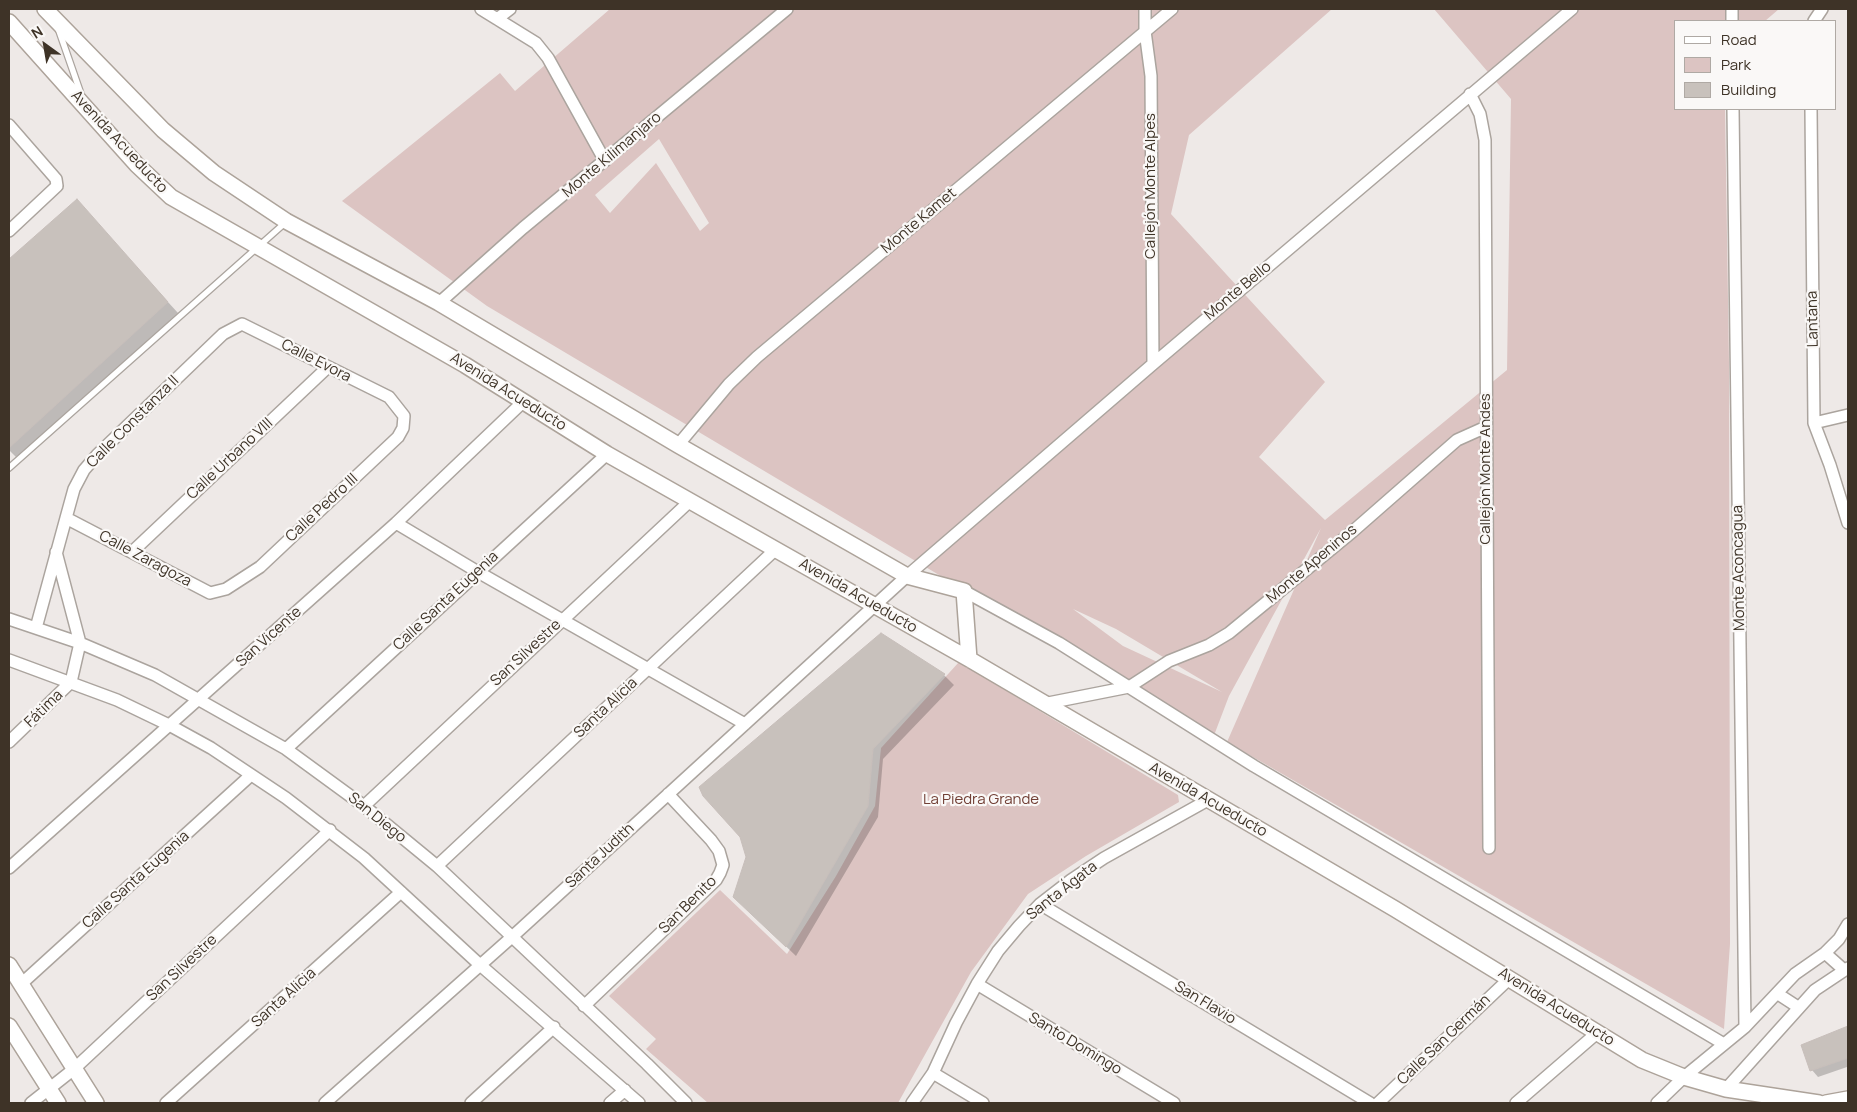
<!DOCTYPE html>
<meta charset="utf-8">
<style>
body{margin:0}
#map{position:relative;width:1857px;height:1112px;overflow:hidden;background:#eee9e7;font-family:Manrope,sans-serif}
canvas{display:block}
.frame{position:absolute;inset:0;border:10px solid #3e3327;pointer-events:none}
.legend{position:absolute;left:1674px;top:20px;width:162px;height:90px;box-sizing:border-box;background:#faf8f7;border:1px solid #afa9a4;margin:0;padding:6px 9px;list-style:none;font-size:15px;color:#3e3327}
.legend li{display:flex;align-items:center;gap:10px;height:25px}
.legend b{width:25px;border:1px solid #afa9a4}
.north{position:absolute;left:20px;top:20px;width:50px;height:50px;-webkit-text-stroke:4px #faf8f7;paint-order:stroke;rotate:328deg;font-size:14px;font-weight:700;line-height:20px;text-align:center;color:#3e3327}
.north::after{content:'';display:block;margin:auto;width:18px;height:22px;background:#3e3327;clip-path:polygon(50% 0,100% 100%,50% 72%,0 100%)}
</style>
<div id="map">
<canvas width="1857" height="1112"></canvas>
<div class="frame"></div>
<ul class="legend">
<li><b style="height:6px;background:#fff"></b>Road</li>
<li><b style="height:14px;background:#dcc4c2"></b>Park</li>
<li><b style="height:14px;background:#c8c1bc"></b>Building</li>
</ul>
<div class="north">N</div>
</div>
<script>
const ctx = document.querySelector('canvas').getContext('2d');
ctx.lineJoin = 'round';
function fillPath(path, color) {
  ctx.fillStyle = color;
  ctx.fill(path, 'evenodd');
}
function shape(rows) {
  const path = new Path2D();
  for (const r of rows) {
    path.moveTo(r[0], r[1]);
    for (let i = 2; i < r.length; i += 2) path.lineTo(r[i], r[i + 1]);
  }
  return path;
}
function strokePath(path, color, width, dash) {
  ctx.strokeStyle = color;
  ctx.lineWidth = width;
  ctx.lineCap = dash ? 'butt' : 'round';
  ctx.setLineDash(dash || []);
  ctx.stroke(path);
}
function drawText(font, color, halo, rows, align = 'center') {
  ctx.font = font + ' Manrope,sans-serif';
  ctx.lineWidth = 4.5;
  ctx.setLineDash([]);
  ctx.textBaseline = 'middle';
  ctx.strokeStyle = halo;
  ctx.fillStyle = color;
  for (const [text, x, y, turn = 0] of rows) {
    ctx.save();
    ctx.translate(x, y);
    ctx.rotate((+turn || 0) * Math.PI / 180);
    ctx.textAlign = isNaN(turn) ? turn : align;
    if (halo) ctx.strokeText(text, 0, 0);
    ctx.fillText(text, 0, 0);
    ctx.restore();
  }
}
const green = shape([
 [610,9,1332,9,1189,135,1171,214,1325,382,1259,457,1325,520,1507,370,1511,99,1434,9,1779,9,1765,21,1676,21,1676,109,1725,109,1729,363,1730,944,1724,1029,1227,742,1321,528,1229,696,1213,738,487,306,342,201,500,73,515,91],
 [659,139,709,223,700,231,656,163,610,213,595,195],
 [1073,609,1116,629,1222,692,1123,646],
 [959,662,1178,795,1179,802,1086,856,1028,894,971,972,898,1103,708,1103,646,1049,656,1039,609,996,720,890,787,954,836,876,875,806,881,748]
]);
const shadow = shape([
 [76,201,178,313,18,459,9,450,9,261],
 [944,675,954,685,883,759,878,817,796,956,745,907,748,857],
 [1848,1028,1848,1071,1847,1067,1818,1077,1812,1070,1803,1046]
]);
const building = shape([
 [77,199,168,302,9,448,9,259,77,199],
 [881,633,945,674,873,749,868,806,786,947,733,897,746,857,740,837,703,796,699,787,881,633],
 [1848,1026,1848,1058,1810,1071,1801,1045,1848,1026]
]);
const lane = shape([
 [58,28,82,97],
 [9,468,286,222]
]);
const street = shape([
 [481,9,536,43,548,58,605,161],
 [1145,9,1145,31,1151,76,1153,364],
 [1732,9,1732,21],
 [497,19,510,9],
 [1814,21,1822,9],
 [1470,94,1480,114,1485,140,1489,848],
 [1733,109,1745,1027],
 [1811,109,1814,423,1830,465,1848,523],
 [9,125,56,179,57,186,9,231],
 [439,303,523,228,787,9],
 [1814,423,1848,415],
 [678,445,729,384,757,357,1172,9],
 [396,523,478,572,745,724],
 [132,552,328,367],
 [964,591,1059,643,1254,766,1724,1044],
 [9,619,80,643,155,675,286,749,364,806,437,866,647,1064,686,1103],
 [36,628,66,518,74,489,84,470,97,455,223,334,242,324,389,397,404,416,403,428,398,437,260,567,226,589,210,593,66,518],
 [9,660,117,700,171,726,211,748,286,798,364,858,479,964,639,1103],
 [1043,704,1129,687,1169,661,1209,645,1229,633,1352,532,1457,440,1486,427],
 [9,742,71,682,80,643,56,552],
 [286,749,607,454],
 [364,806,690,501],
 [437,866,776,549],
 [9,868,396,523,524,401],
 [1040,904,1370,1103],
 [1825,953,1844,970],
 [977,984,1174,1103],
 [20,985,251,775],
 [1778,994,1798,1007],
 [584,1006,716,880,720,873,723,865,719,851,711,840,668,794],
 [933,1073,983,1103],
 [1726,1089,1815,990,1848,968],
 [31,1103,74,1069,330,830],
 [166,1103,401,892],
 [325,1103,513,936,907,576,1153,364,1572,9],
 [471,1103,554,1027],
 [610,1103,625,1090],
 [912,1103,933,1073,956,1023,977,984,998,951,1019,926,1040,904,1071,880,1104,858,1208,800],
 [1378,1103,1510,978],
 [1516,1103,1597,1033],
 [1657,1103,1684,1077,1745,1027,1795,974,1825,953,1839,939,1848,924]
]);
const secondary = shape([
 [45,9,163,130,214,173,286,221,439,303,678,445,907,576,964,591,969,659],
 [9,22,137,165,171,197,465,365,607,454,969,659,1395,909,1642,1060,1684,1077,1726,1089,1819,1103],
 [9,965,96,1103],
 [9,1026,58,1103],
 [1826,1103,1848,1099]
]);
const streetNames = [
 ["Avenida Acueducto",119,142,47],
 ["Monte Kilimanjaro",612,155,-40],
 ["Callejón Monte Alpes",1151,186,-90],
 ["Monte Kamet",919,221,-40],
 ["Monte Bello",1238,291,-40],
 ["Lantana",1813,319,-91],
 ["Calle Evora",316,361,27],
 ["Avenida Acueducto",508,392,32],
 ["Calle Constanza II",133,422,-45],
 ["Calle Urbano VIII",230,459,-43],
 ["Callejón Monte Andes",1486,469,-90],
 ["Calle Pedro III",322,508,-43],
 ["Calle Zaragoza",145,559,28],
 ["Monte Apeninos",1312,564,-40],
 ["Monte Aconcagua",1739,568,-91],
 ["Avenida Acueducto",858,596,30],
 ["Calle Santa Eugenia",446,601,-43],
 ["San Vicente",269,637,-42],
 ["San Silvestre",526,653,-43],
 ["Santa Alicia",606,708,-43],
 ["Fátima",44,709,-44],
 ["Avenida Acueducto",1208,800,30],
 ["San Diego",377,818,39],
 ["Santa Judith",600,856,-43],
 ["Calle Santa Eugenia",136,880,-42],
 ["Santa Ágata",1062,891,-38],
 ["San Benito",688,905,-45],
 ["San Silvestre",182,968,-43],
 ["Santa Alicia",284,998,-42],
 ["San Flavio",1205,1003,31],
 ["Avenida Acueducto",1556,1007,32],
 ["Calle San Germán",1444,1040,-44],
 ["Santo Domingo",1075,1044,31]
];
const parkNames = [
 ["La Piedra Grande",981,800]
];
fillPath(green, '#dcc4c2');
fillPath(shadow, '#0003');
fillPath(building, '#c8c1bc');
strokePath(building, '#c7beba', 1);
strokePath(lane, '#aba49e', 8);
strokePath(street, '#aba49e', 14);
strokePath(secondary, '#ada39a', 18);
strokePath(lane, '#fff', 5.5);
strokePath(street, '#fff', 11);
strokePath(secondary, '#fff', 15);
drawText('15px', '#3e3327', '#faf8f7', streetNames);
drawText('15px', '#713f35', '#faf8f7', parkNames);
</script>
